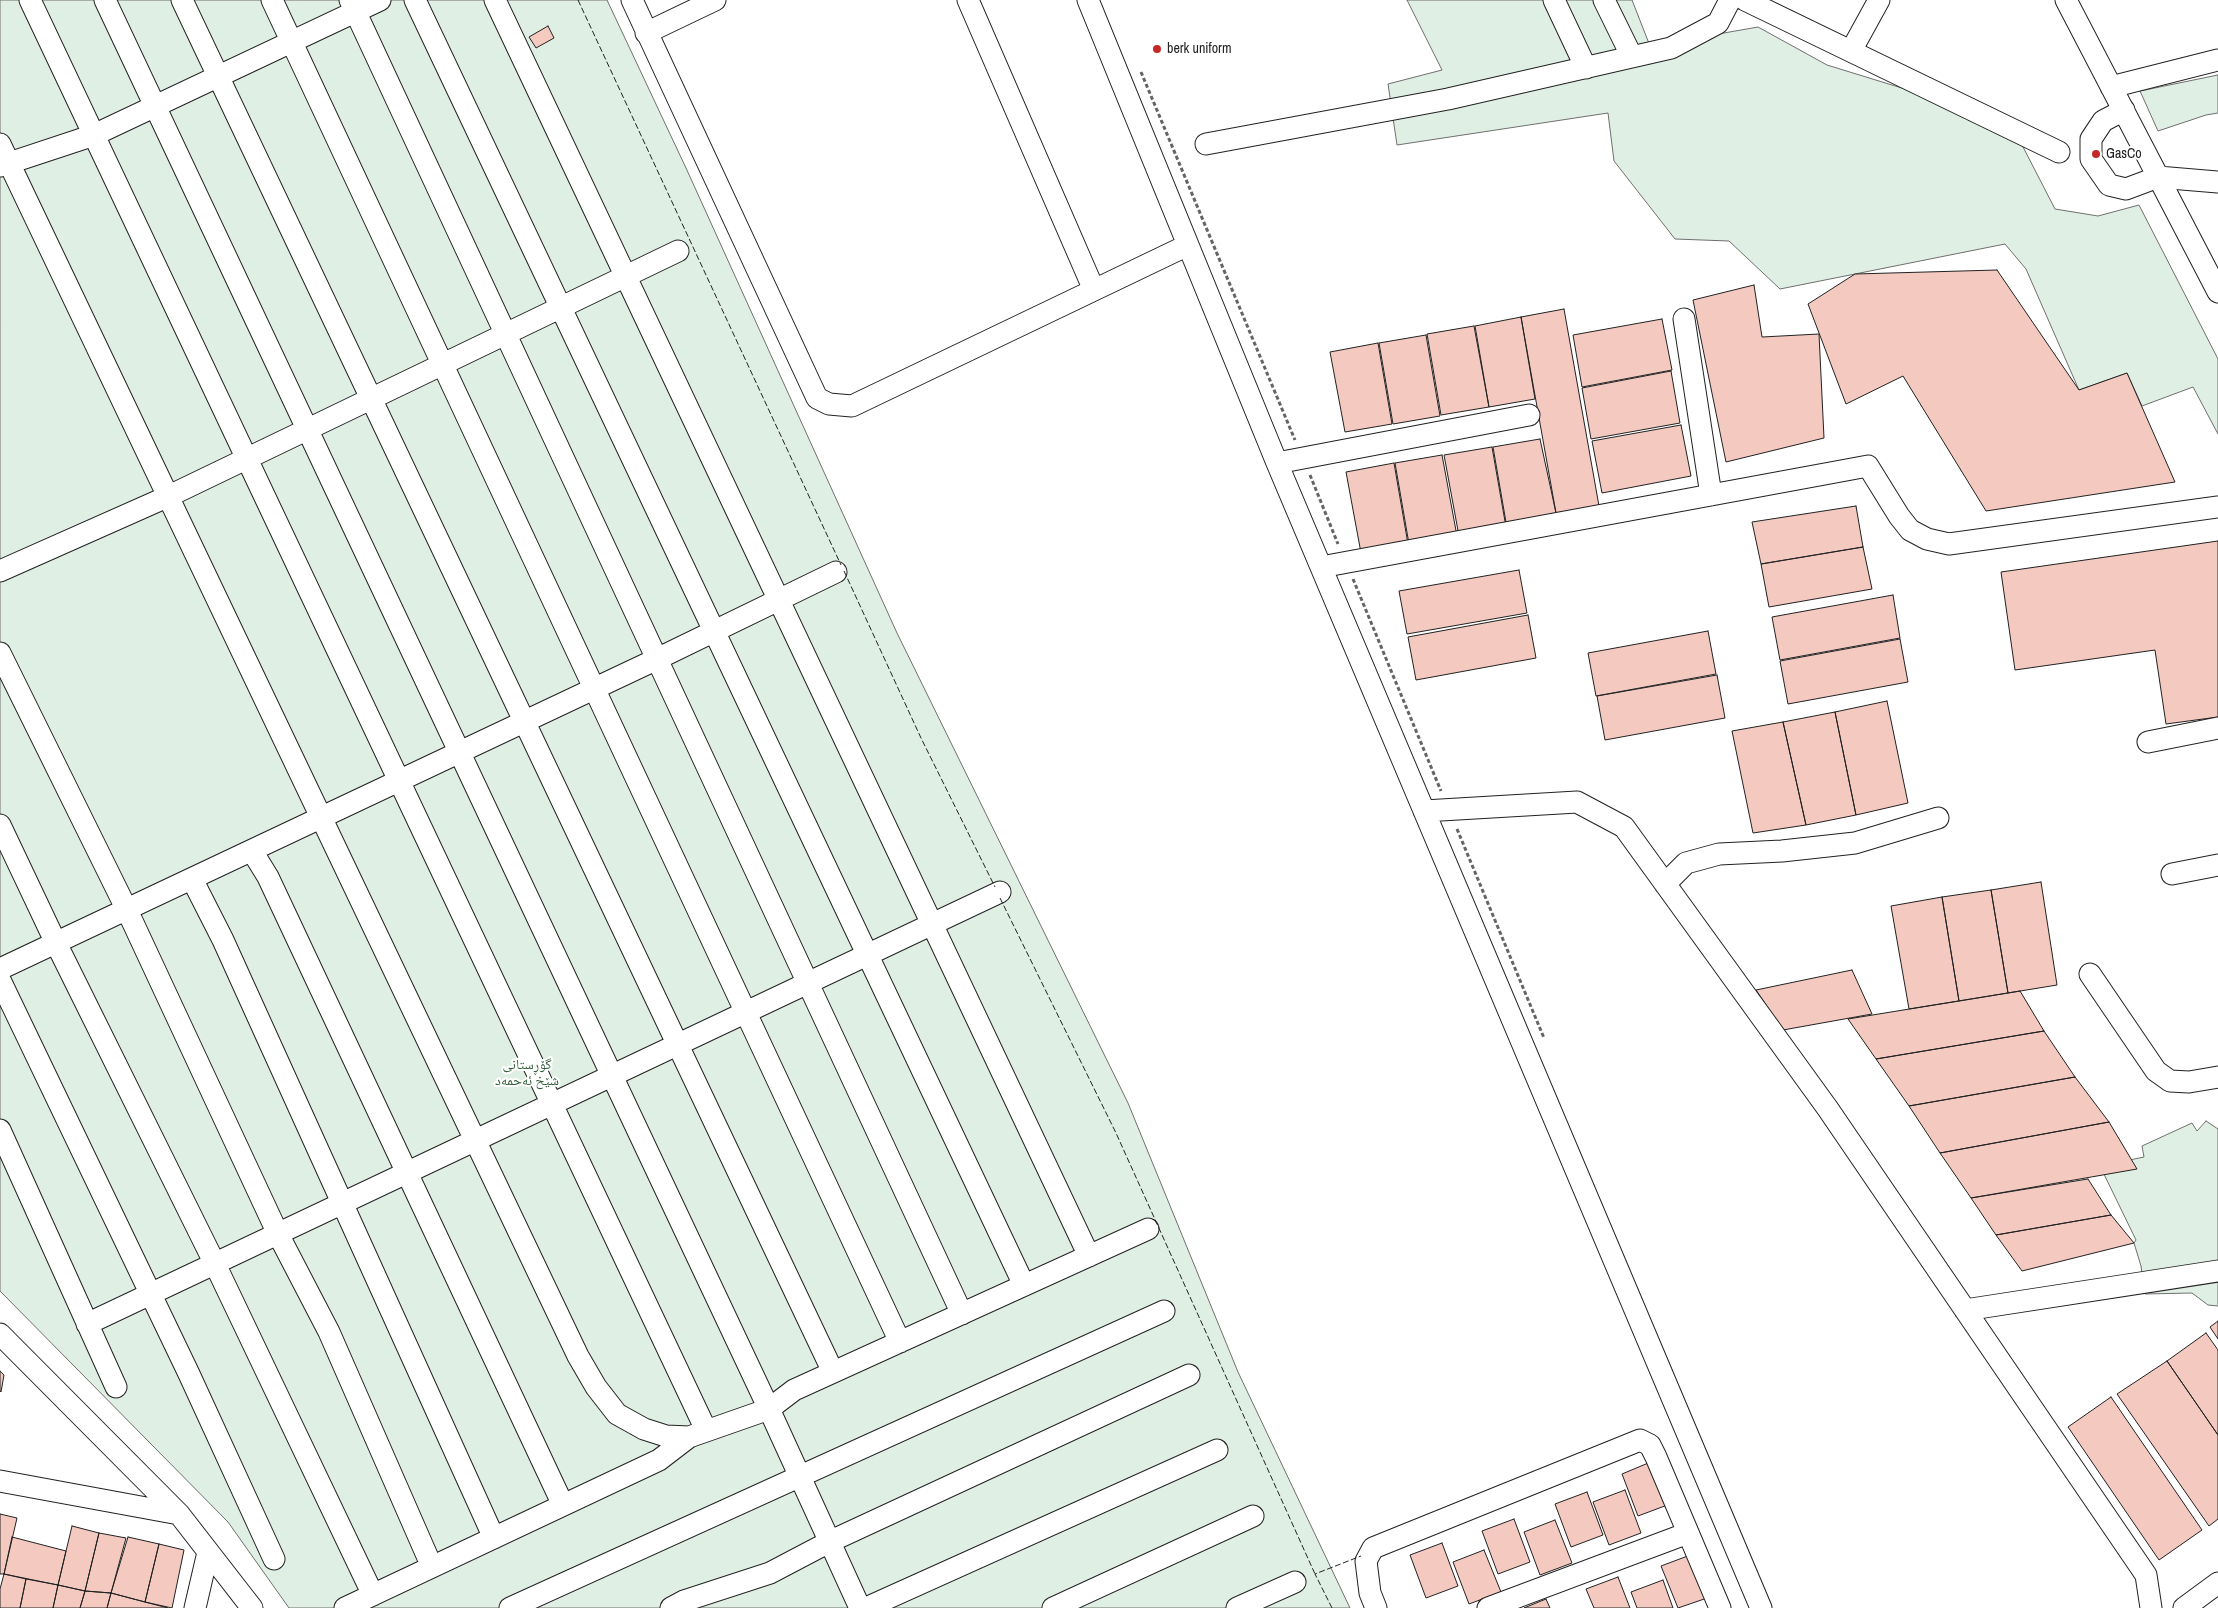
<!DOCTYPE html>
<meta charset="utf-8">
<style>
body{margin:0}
canvas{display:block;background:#fff}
</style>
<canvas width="2218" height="1608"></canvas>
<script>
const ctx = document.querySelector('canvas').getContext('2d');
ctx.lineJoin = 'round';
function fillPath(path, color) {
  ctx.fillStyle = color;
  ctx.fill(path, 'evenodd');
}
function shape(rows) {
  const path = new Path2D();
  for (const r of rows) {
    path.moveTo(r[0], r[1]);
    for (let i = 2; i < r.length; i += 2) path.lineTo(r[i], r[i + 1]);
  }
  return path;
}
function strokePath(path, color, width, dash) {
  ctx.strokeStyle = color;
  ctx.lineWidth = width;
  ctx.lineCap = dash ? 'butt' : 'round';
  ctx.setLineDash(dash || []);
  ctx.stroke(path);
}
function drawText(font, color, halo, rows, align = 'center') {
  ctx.font = font + ' "Archivo Narrow","Noto Naskh Arabic",sans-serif';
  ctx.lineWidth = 4;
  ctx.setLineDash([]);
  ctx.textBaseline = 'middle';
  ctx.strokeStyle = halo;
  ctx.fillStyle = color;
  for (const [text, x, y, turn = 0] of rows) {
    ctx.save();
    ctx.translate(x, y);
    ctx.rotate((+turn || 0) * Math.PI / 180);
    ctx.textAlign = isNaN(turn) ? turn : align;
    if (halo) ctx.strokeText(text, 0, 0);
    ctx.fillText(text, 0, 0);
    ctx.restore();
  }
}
const green = shape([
 [0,0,607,0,686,168,897,633,1128,1103,1238,1372,1350,1608,289,1608,228,1522,0,1291,0,0],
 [1407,0,1632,0,1650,46,1758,27,1827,65,1918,93,2021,143,2055,209,2098,216,2139,205,2218,359,2218,434,2193,387,2142,406,2127,373,2079,390,2026,269,2005,244,1780,289,1729,241,1675,239,1614,161,1608,113,1397,145,1388,84,1442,70,1407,0],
 [2218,75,2218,113,2206,115,2158,131,2140,91,2218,75],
 [2206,1121,2218,1129,2218,1306,2208,1305,2192,1293,2145,1294,2141,1266,2134,1243,2136,1240,2100,1166,2144,1157,2142,1146,2192,1123,2197,1131,2206,1121]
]);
const building = shape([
 [548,26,554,38,536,48,529,37,548,26],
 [1997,270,2079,390,2127,373,2175,482,1986,511,1903,376,1846,404,1808,304,1855,274,1997,270],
 [1754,285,1762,337,1819,334,1824,438,1726,462,1693,300,1754,285],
 [1564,309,1599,506,1556,513,1521,317,1564,309],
 [1521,317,1535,399,1489,407,1475,326,1521,317],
 [1662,319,1672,370,1582,387,1573,335,1662,319],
 [1474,326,1489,407,1441,415,1427,334,1474,326],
 [1426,335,1440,416,1393,424,1379,343,1426,335],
 [1378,343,1392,424,1345,432,1330,352,1378,343],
 [1671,371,1680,423,1591,439,1582,388,1671,371],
 [1681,425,1691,476,1602,493,1592,441,1681,425],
 [1540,439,1556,513,1507,528,1493,447,1540,439],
 [1492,447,1506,527,1459,536,1444,455,1492,447],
 [1442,455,1457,536,1409,544,1395,463,1442,455],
 [1394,463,1408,544,1361,553,1346,472,1394,463],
 [1856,506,1863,547,1761,564,1752,522,1856,506],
 [2218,541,2218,717,2166,724,2155,650,2015,670,2001,572,2218,541],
 [1863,547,1872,589,1769,607,1761,564,1863,547],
 [1519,570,1527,613,1407,634,1399,591,1519,570],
 [1893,595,1900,638,1780,660,1772,617,1893,595],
 [1528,615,1536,658,1416,680,1408,637,1528,615],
 [1708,631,1716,674,1596,696,1588,653,1708,631],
 [1900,639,1908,682,1788,704,1780,661,1900,639],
 [1717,675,1725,718,1605,740,1597,696,1717,675],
 [1887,701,1908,803,1856,815,1835,712,1887,701],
 [1835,712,1856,815,1806,825,1783,722,1835,712],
 [1783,722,1806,825,1753,833,1732,731,1783,722],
 [2041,882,2057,985,2008,993,1991,890,2041,882],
 [1991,890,2008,993,1959,1001,1942,897,1991,890],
 [1942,897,1959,1001,1909,1009,1891,906,1942,897],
 [1852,970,1872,1014,1783,1030,1756,990,1852,970],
 [2020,991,2044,1031,1876,1059,1848,1019,2020,991],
 [2044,1031,2075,1077,1909,1106,1876,1059,2044,1031],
 [2075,1077,2109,1122,1940,1153,1909,1106,2075,1077],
 [2109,1122,2137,1169,1971,1198,1940,1153,2109,1122],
 [2088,1179,2111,1215,1996,1235,1971,1198,2088,1179],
 [2111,1215,2134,1243,2022,1271,1996,1235,2111,1215],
 [2218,1321,2218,1339,2210,1327,2218,1321],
 [2206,1333,2218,1350,2218,1435,2167,1361,2206,1333],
 [2167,1361,2218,1435,2218,1519,2209,1526,2117,1394,2167,1361],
 [0,1371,4,1375,1,1392,0,1391,0,1371],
 [2111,1397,2202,1530,2159,1560,2068,1427,2111,1397],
 [1653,1461,1670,1504,1638,1516,1622,1474,1653,1461],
 [1625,1490,1641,1533,1609,1545,1593,1502,1625,1490],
 [1587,1492,1603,1535,1571,1547,1555,1504,1587,1492],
 [0,1514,17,1518,4,1574,0,1574,0,1514],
 [1514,1519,1530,1562,1498,1574,1482,1531,1514,1519],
 [1555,1520,1572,1563,1540,1575,1524,1532,1555,1520],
 [72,1526,99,1533,85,1591,58,1585,72,1526],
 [99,1533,126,1538,111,1593,85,1591,99,1533],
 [12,1537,66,1551,58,1585,4,1574,12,1537],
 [128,1537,159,1544,145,1602,111,1593,128,1537],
 [1442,1543,1458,1586,1426,1598,1410,1555,1442,1543],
 [159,1544,184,1550,172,1608,145,1602,159,1544],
 [1484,1550,1501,1592,1469,1604,1453,1562,1484,1550],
 [1693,1554,1710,1597,1678,1608,1661,1566,1693,1554],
 [4,1574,26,1579,20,1608,0,1608,0,1589,4,1574],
 [1618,1577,1630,1608,1594,1608,1586,1589,1618,1577],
 [26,1579,58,1585,53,1608,20,1608,26,1579],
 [1663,1580,1673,1608,1637,1608,1631,1592,1663,1580],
 [58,1585,85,1591,80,1608,53,1608,58,1585],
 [85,1591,111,1593,107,1608,80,1608,85,1591],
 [111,1593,145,1602,168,1608,107,1608,111,1593],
 [1546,1599,1550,1608,1524,1608,1546,1599]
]);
const path = shape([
 [1141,72,1295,440],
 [1310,475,1338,544],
 [1353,579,1441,791],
 [1457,829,1544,1038]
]);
const minor = shape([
 [30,0,706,1430],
 [105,0,769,1409,860,1608],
 [182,0,833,1372],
 [272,0,900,1342],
 [350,0,962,1314],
 [415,0,1024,1285],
 [495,0,1089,1256],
 [632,0,817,398,829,404,852,406,1188,245],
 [968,0,1094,290],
 [1088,0,1277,463,1761,1608],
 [1554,0,1586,68],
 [1604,0,1632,57],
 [1745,0,2059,152],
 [2066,0,2218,292],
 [646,33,715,0],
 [1851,51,1879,0],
 [2111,87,2218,60],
 [2124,110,2103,121,2091,139,2091,159,2109,185,2126,189,2158,177,2218,182],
 [0,144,578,1356,596,1387,617,1414,644,1429,666,1436,689,1437,769,1409,794,1390,1148,1229],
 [1206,144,1448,99,1671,48,1718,23,1730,0],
 [0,166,94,135,380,0],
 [1684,319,1711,495],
 [1277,463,1529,415],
 [1321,567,1868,466,1899,516,1910,530,1927,539,1949,544,2218,507],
 [0,571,169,496,678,251],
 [0,653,127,910,278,1234,329,1332,432,1567],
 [2148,742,2218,728],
 [1424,811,1577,802,1624,827,1828,1109,2146,1575,2151,1608],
 [0,825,55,941,215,1264,373,1595],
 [252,851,268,877,563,1505],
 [2172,874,2218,865],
 [192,879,223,940,494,1538],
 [1665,884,1686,863,1719,854,1782,851,1855,843,1938,818],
 [0,969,657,659,836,572],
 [2090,974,2156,1071,2170,1081,2189,1082,2218,1077],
 [0,980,189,1374,274,1559],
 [0,1130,116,1387],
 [1965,1310,2218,1271],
 [87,1324,1000,892],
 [0,1334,179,1514,252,1608],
 [0,1481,179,1514],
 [195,1608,208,1552],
 [345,1608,659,1460,689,1437],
 [510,1608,1164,1311],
 [671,1608,684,1601,770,1573,829,1542,1189,1375],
 [866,1608,1217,1450],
 [1053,1608,1253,1516],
 [1237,1608,1295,1582],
 [1376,1608,1370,1593,1366,1561,1373,1548,1640,1440,1650,1445,1656,1457,1720,1608],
 [1488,1608,1688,1533],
 [2184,1608,2218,1583]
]);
const fence = shape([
 [578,0,841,565],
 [844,571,921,738,995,887],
 [1000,898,1116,1133,1315,1574],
 [1332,1608,1315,1574,1361,1556]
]);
const markers = [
 [1157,49,5,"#c62828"],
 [2096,154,5,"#c62828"]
];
const poiNames = [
 ["berk uniform",1167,49],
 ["GasCo",2106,154]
];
const parkNames = [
 ["گۆڕستانی",527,1065],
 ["شێخ ئەحمەد",527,1081]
];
fillPath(green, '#e0efe3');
strokePath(green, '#6f6f6f', 1);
fillPath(building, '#f3c9c0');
strokePath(building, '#222', 1);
strokePath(minor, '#222', 23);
strokePath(path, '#646464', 3, [4, 2.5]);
strokePath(minor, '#fff', 21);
strokePath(fence, '#222', 1, [6, 2.5]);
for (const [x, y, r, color] of markers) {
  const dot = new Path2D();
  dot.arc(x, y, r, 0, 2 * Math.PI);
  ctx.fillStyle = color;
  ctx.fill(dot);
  strokePath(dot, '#fff', 2);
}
drawText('14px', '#222', '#fff', poiNames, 'left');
drawText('14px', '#2f5e38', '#fff', parkNames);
</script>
